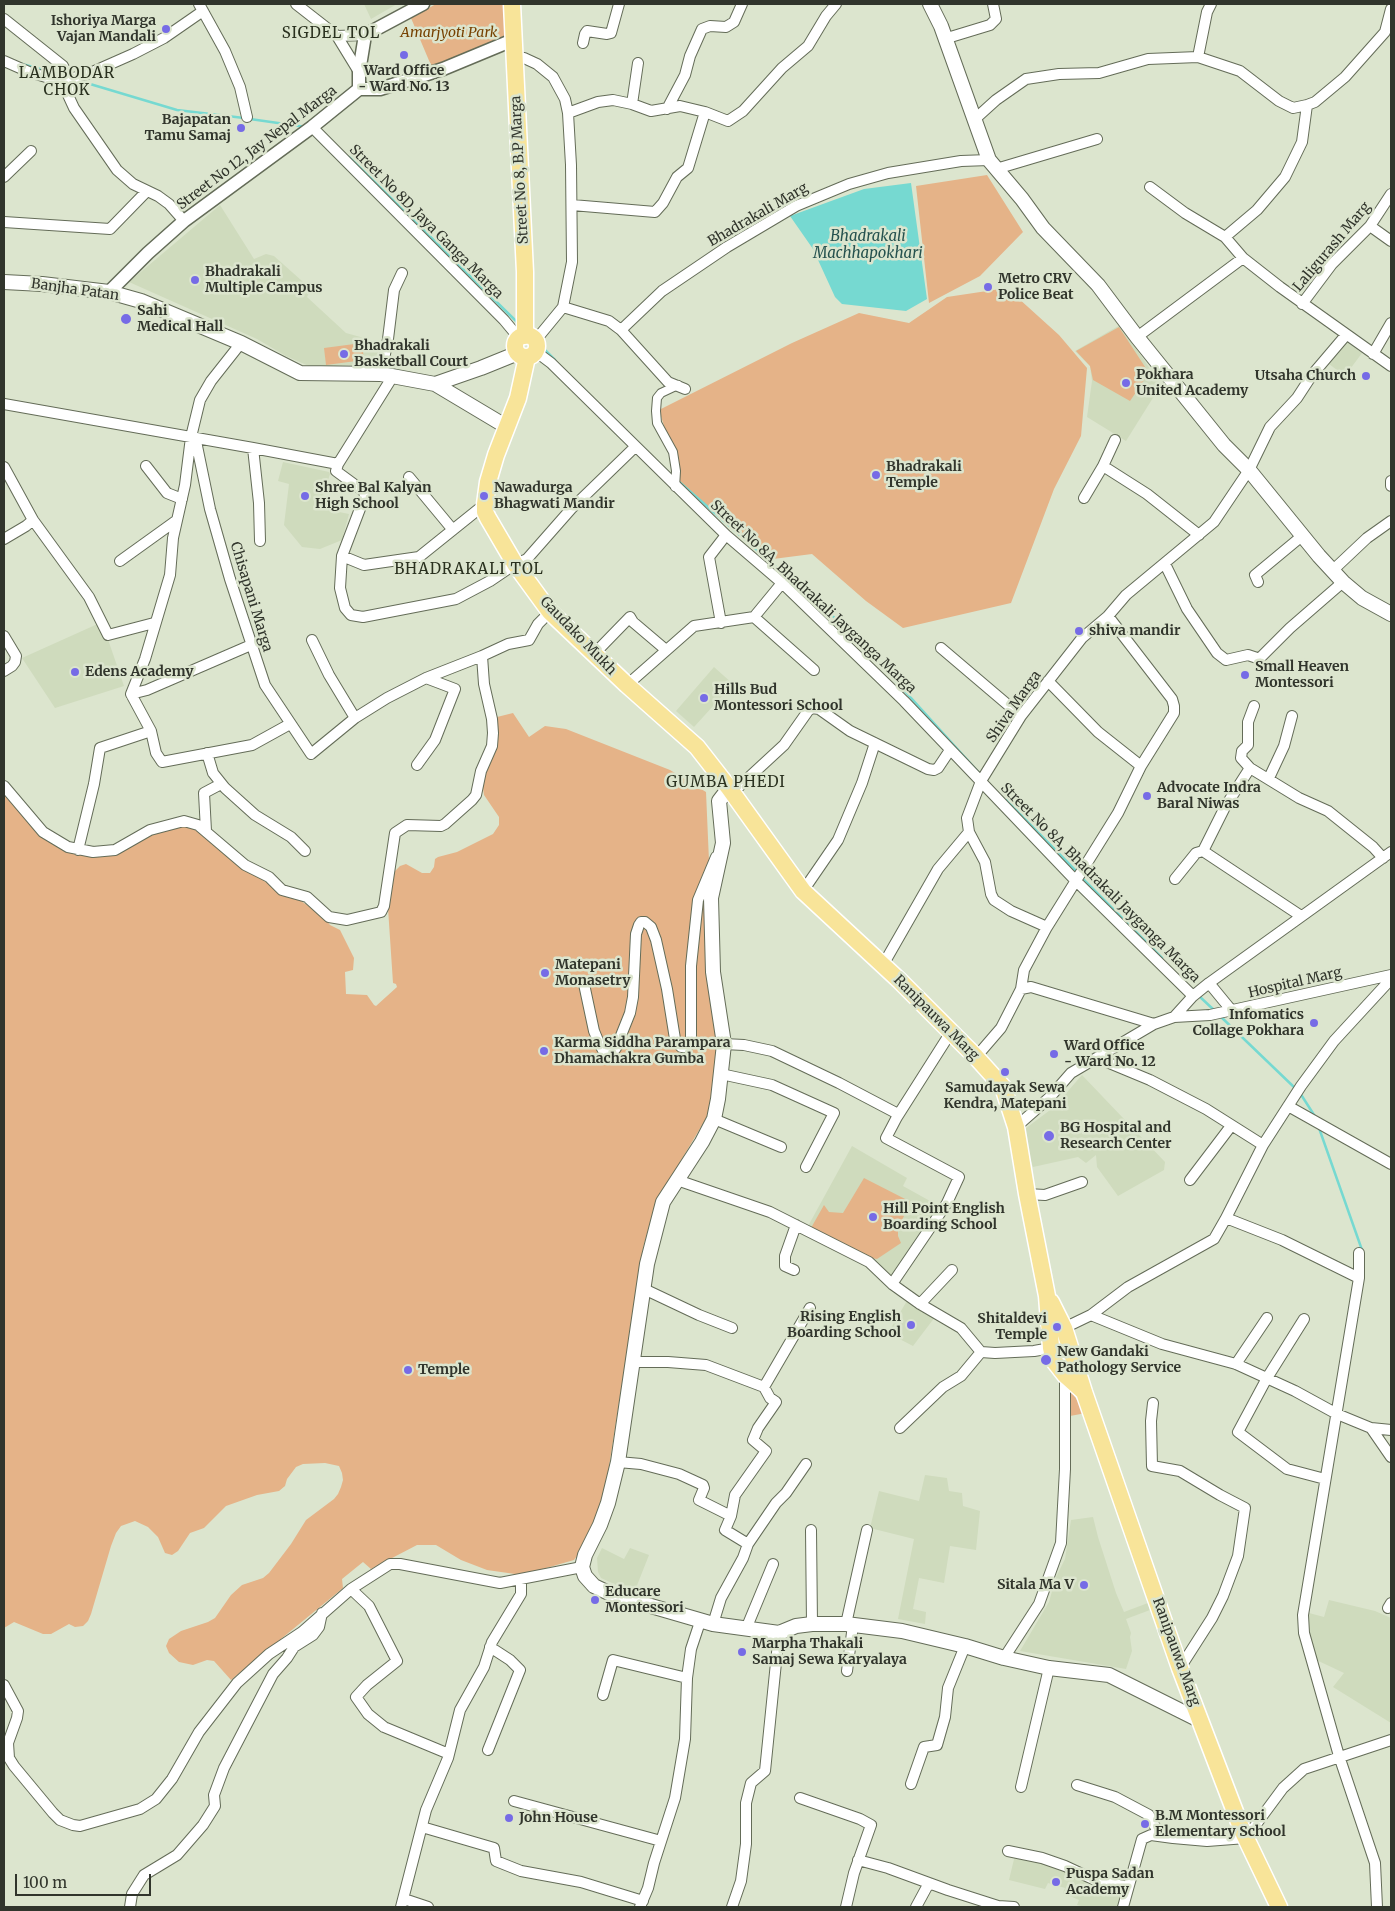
<!DOCTYPE html>
<style>
body{margin:0}
#map{position:relative;width:1395px;height:1911px;overflow:hidden;background:#dce5ce;font-family:Merriweather,serif}
canvas{display:block}
.frame{position:absolute;inset:0;border:5px solid #31352c;pointer-events:none}
.scale{position:absolute;left:15px;top:1874px;width:136px;height:22px;box-sizing:border-box;border:2px solid #31352c;border-top:0;padding-left:6px;font-size:15px;line-height:18px;white-space:nowrap;color:#31352c;-webkit-text-stroke:4px #dce5ce;paint-order:stroke}
</style>
<div id="map">
<canvas width="1395" height="1911"></canvas>
<div class="frame"></div>
<div class="scale">100 m</div>
</div>
<script>
const ctx = document.querySelector('canvas').getContext('2d');
ctx.lineJoin = 'round';
function fillPath(path, color) {
  ctx.fillStyle = color;
  ctx.fill(path, 'evenodd');
}
function shape(rows) {
  const path = new Path2D();
  for (const r of rows) {
    if (r.length === 3) {
      path.moveTo(r[0] + r[2], r[1]);
      path.arc(r[0], r[1], r[2], 0, 2 * Math.PI);
      continue;
    }
    path.moveTo(r[0], r[1]);
    for (let i = 2; i < r.length; i += 2) path.lineTo(r[i], r[i + 1]);
  }
  return path;
}
function strokePath(path, color, width, dash) {
  ctx.strokeStyle = color;
  ctx.lineWidth = width;
  ctx.lineCap = dash ? 'butt' : 'round';
  ctx.setLineDash(dash || []);
  ctx.stroke(path);
}
function drawText(font, color, halo, rows, align = 'center') {
  ctx.font = font + ' Merriweather,serif';
  ctx.lineWidth = 5;
  ctx.setLineDash([]);
  ctx.textBaseline = 'middle';
  ctx.strokeStyle = halo;
  ctx.fillStyle = color;
  for (const [text, x, y, turn = 0] of rows) {
    ctx.save();
    ctx.translate(x, y);
    ctx.rotate((+turn || 0) * Math.PI / 180);
    ctx.textAlign = isNaN(turn) ? turn : align;
    if (halo) ctx.strokeText(text, 0, 0);
    ctx.fillText(text, 0, 0);
    ctx.restore();
  }
}
const built = shape([
 [364,4,397,4,371,19],
 [220,205,254,259,266,254,274,256,311,289,307,297,346,333,364,338,378,351,378,364,311,367,286,356,257,339,129,282],
 [1120,325,1161,385,1126,441,1087,417,1092,381,1090,366,1075,351],
 [1347,342,1362,353,1345,376,1329,364],
 [283,462,329,472,330,474,319,508,349,514,342,540,320,549,302,547,284,525,289,484,278,481],
 [102,622,124,686,55,708,22,658],
 [714,667,733,684,694,727,676,711],
 [1082,1075,1165,1162,1164,1170,1118,1196,1097,1167,1096,1155,1086,1163,1078,1157,1033,1167,1021,1132,1054,1107],
 [852,1146,907,1178,903,1186,939,1206,893,1280,807,1228],
 [908,1299,935,1317,913,1346,888,1333],
 [925,1475,947,1478,949,1491,962,1493,963,1506,980,1511,976,1550,950,1546,944,1583,919,1578,913,1609,926,1612,925,1624,898,1619,914,1539,870,1528,879,1491,919,1501],
 [1093,1517,1098,1537,1116,1593,1124,1612,1148,1603,1150,1610,1126,1619,1131,1633,1130,1637,1132,1651,1126,1669,1020,1651,1049,1602,1056,1577,1065,1559,1071,1520],
 [602,1548,624,1559,630,1548,649,1555,634,1593,601,1578,598,1572,597,1558],
 [1329,1600,1375,1611,1391,1618,1391,1723,1333,1687,1344,1673,1310,1657,1304,1635,1309,1613,1324,1617],
 [1015,1855,1037,1859,1123,1889,1118,1907,1085,1907,1077,1905,1079,1900,1063,1893,1065,1888,1048,1883,1045,1889,1009,1880]
]);
const green = shape([
 [436,4,505,4,507,36,433,70,411,18],
 [987,175,1023,232,980,276,929,303,916,186],
 [1007,288,1059,335,1087,368,1081,436,1054,489,1011,603,903,628,866,601,812,554,773,559,675,481,673,454,659,410,792,343,859,313,909,323,947,297],
 [1119,327,1149,373,1130,401,1093,380,1090,366,1076,351],
 [362,343,364,360,326,365,324,348],
 [513,713,529,737,545,726,566,729,670,770,706,792,714,976,722,1042,714,1105,658,1199,651,1219,643,1248,604,1499,586,1544,574,1560,522,1575,487,1570,461,1560,436,1545,417,1545,371,1569,363,1562,342,1579,343,1588,231,1680,214,1661,207,1660,193,1665,179,1662,169,1653,166,1646,169,1639,181,1631,208,1622,215,1618,231,1595,242,1585,263,1578,269,1573,291,1544,306,1520,334,1499,338,1494,341,1487,343,1480,342,1473,339,1466,325,1463,303,1464,296,1467,287,1479,285,1486,279,1491,257,1495,226,1506,204,1528,190,1533,178,1551,172,1555,165,1553,158,1537,148,1527,135,1521,121,1526,116,1533,111,1546,91,1614,88,1621,83,1626,75,1627,69,1624,51,1634,43,1634,14,1622,4,1628,4,789,49,838,87,854,182,823,196,826,251,872,276,889,281,895,301,901,323,916,330,925,340,930,354,958,353,970,345,972,346,994,367,995,374,1005,376,1006,397,987,396,984,393,983,388,908,391,883,394,872,400,866,406,864,422,873,430,873,434,867,435,859,438,857,457,852,493,834,499,825,499,817,484,795,482,781,497,717],
 [864,1178,911,1202,898,1228,898,1236,901,1243,877,1259,865,1257,811,1228,824,1205,829,1212,843,1213],
 [1070,1390,1082,1407,1086,1413,1070,1416]
]);
const water = shape([
 [911,183,927,299,906,311,842,304,835,297,813,249,790,216,864,189]
]);
const stream = shape([
 [22,64,62,75],
 [80,81,177,110,244,118],
 [250,119,306,127],
 [349,157,518,323],
 [538,343,555,360],
 [677,480,853,634,981,775],
 [1006,800,1078,873],
 [1081,877,1162,958],
 [1199,996,1215,1011],
 [1219,1015,1296,1089],
 [1300,1093,1316,1118],
 [1319,1128,1362,1250]
]);
const pedestrian = shape([
 [675,487,676,471,673,452,657,423,656,411,657,398,661,393,678,385]
]);
const minor = shape([
 [199,4,225,51,240,87,247,117],
 [296,4,337,36,365,35],
 [4,19,63,66,70,79,68,95,74,108,117,170,133,184,158,196,169,204,184,221],
 [337,36,359,72],
 [944,39,990,25,996,19,993,4],
 [583,43,585,34,587,31,607,34,611,33,619,4],
 [514,57,524,58,537,64,553,77,565,99,568,113,571,165,572,262,563,307,535,341],
 [1198,57,1207,12,1211,4],
 [4,61,29,72,56,80,70,79,90,73,133,54,164,38,203,11],
 [632,104,638,63],
 [667,109,685,75,690,56,702,29,710,26,726,27,734,22,742,4],
 [568,113,598,102,613,100,632,104,651,111,680,106,705,112,728,121,743,111,782,68,808,46,826,16,836,4],
 [975,119,996,100,1026,79,1059,74,1099,73,1148,59,1198,57,1240,71,1279,101,1293,108,1307,105,1315,102,1345,77,1385,32,1391,9],
 [312,127,504,320,519,338],
 [996,169,1097,139],
 [4,177,31,151],
 [1150,187,1185,213,1225,237,1243,258,1280,287,1391,366],
 [572,205,655,212,663,203,677,177,688,168,705,112],
 [4,222,110,229,147,191],
 [1370,226,1391,241],
 [1225,237,1257,210,1285,177,1302,142,1307,105],
 [1302,304,1332,264,1370,226,1391,194],
 [563,307,609,321,621,330,668,382,685,389],
 [621,330,662,291,727,247,796,206,849,184,888,173,961,161,989,160],
 [1137,337,1243,258],
 [535,351,551,363,726,535,782,583,904,701,1075,880,1193,996],
 [1373,354,1391,323],
 [381,374,388,339,394,290,402,273],
 [393,376,338,464,336,471,366,493,342,556,340,588,345,608,351,615,363,617,456,599,490,581,515,564,527,559,571,509,635,447],
 [4,404,253,448,338,464],
 [191,437,197,446,210,509,230,579,265,685,311,754,355,718,387,698,426,678,482,656],
 [1115,440,1103,466,1147,494,1199,535],
 [253,448,259,503,260,541],
 [146,466,167,493,182,499],
 [4,467,33,520,89,597,108,635,154,623],
 [409,477,453,530],
 [1391,481,1391,486],
 [1084,498,1103,466],
 [4,539,26,526,33,520],
 [342,556,364,565,419,557,485,504],
 [120,561,177,520],
 [1165,564,1187,609,1217,653,1226,660,1248,655,1257,658,1261,657,1290,628,1343,582],
 [1332,571,1367,538,1391,521],
 [1258,582,1255,575,1302,536],
 [754,617,814,670],
 [721,623,709,557,726,535],
 [4,636,16,656,15,662,12,666,4,671],
 [312,640,329,675,355,718],
 [941,648,1021,716],
 [594,654,630,617,633,622,666,650],
 [1048,681,1098,732,1141,766],
 [627,685,694,626,754,617,782,583],
 [131,694,147,690,251,645],
 [1254,706,1248,722,1248,745,1242,751,1241,758,1250,768,1299,798,1328,811,1373,847,1383,858],
 [151,731,131,694,145,659,170,575,173,538,185,485,191,437,200,400,211,381,241,343],
 [207,753,213,773,225,788,255,815,291,837,305,851],
 [417,765,435,740,455,689,426,678],
 [1269,778,1284,746,1292,716],
 [4,786,43,832,68,847,93,852,115,850,150,830,184,821,198,825,245,865,269,877,282,890,307,897,329,917,347,920,381,912,384,906,395,833,407,825,441,826,445,824,472,800,476,795,481,771,492,746,493,733,492,719,484,684,482,656,508,644,529,640,538,624,550,612],
 [732,793,784,745,808,711,812,708,819,709,850,731,928,769,934,770,938,768,950,750],
 [206,831,204,793,221,784],
 [78,850,94,784,100,748,151,731,156,753,162,762,252,745,290,724],
 [1203,851,1225,807,1250,768],
 [1175,879,1196,853,1203,851,1301,916],
 [803,891,838,840,862,783,875,743],
 [1047,927,1011,911,994,900,991,894,985,862,969,832,967,818,981,781,1021,716,1082,638,1108,616,1126,595,1214,522,1249,470,1270,427,1297,398,1312,375,1346,335],
 [883,965,938,869,969,832],
 [1209,983,1232,1011],
 [584,984,594,1031,599,1043,604,1052,611,1054,616,1048,630,1013,633,997,636,934,639,925,641,922,645,922,651,927,656,940,667,989,675,1039,681,1047,687,1047,691,1041,691,966,698,900,716,857],
 [1021,989,1031,987,1154,1024],
 [1174,1017,1210,1015,1391,975],
 [724,1044,744,1045,772,1051,839,1083,898,1114],
 [976,1057,1001,1028,1021,989,1024,970,1047,927,1118,813,1141,766,1174,713,1174,706,1172,699,1108,616],
 [1097,1058,1150,1080,1206,1109,1263,1145],
 [721,1074,772,1085,834,1113,806,1167],
 [1288,1106,1391,1164],
 [714,1119,781,1147],
 [1016,1127,1050,1097,1071,1073,1154,1024,1174,1017,1193,996,1209,983,1391,852],
 [677,1180,770,1212,869,1262,892,1284,920,1304,961,1328,981,1352],
 [1190,1180,1231,1126],
 [1027,1194,1045,1195,1082,1182],
 [1359,1253,1359,1278,1303,1615,1304,1633,1339,1756,1375,1863,1377,1907],
 [794,1270,785,1266,785,1256,796,1225],
 [1359,1278,1282,1240,1226,1218,1263,1145,1301,1086,1334,1041,1391,979],
 [892,1284,947,1203,959,1177,886,1138,897,1117,951,1032],
 [644,1289,699,1315,732,1328],
 [920,1304,952,1270],
 [1091,1315,1162,1344,1236,1364,1295,1391,1337,1414,1371,1428,1391,1430],
 [1304,1319,1267,1378,1238,1432,1287,1469,1325,1479],
 [1064,1328,1091,1315,1128,1287,1214,1239,1226,1218],
 [632,1362,668,1362,706,1365,764,1387,810,1308],
 [1236,1364,1267,1318],
 [1153,1403,1151,1421,1152,1466,1180,1471,1220,1495,1245,1508,1238,1556,1223,1596,1212,1618,1180,1668],
 [900,1428,943,1387,961,1376,981,1352,995,1353,1034,1351,1051,1348],
 [1371,1428,1391,1457],
 [618,1462,641,1464,679,1474,703,1485,704,1488,699,1500,731,1516,725,1530,748,1544],
 [731,1516,735,1495,766,1451,753,1440,758,1428,776,1402,770,1398,764,1387],
 [811,1530,812,1624],
 [351,1589,369,1606,397,1661,367,1685,356,1697,368,1714,384,1727,449,1754],
 [1388,1608,1391,1603],
 [713,1624,721,1598,743,1558,748,1544,776,1503,786,1493,806,1464],
 [846,1624,867,1530],
 [746,1629,773,1564],
 [1004,1658,1039,1604,1061,1543,1065,1469,1065,1375],
 [847,1671,853,1625],
 [4,1685,18,1711,17,1718,8,1743,9,1758,14,1766,53,1813,60,1820,73,1825,80,1826,140,1809,156,1799,172,1779,199,1732,237,1683,269,1654,302,1632,351,1589,390,1564,400,1564,500,1583,582,1567],
 [603,1695,613,1660,687,1678],
 [488,1750,520,1670,510,1660,490,1647],
 [911,1784,924,1747,937,1745,945,1717,948,1688,965,1646],
 [1077,1785,1115,1797,1149,1815,1160,1836],
 [1021,1787,1049,1668],
 [800,1798,860,1819,871,1825,854,1873,846,1907],
 [514,1801,661,1841],
 [422,1827,494,1848,496,1861,521,1871,581,1882,643,1901],
 [1008,1851,1042,1858,1065,1866,1095,1880,1128,1887],
 [858,1860,888,1868,948,1890,998,1906,1014,1907],
 [404,1899,428,1907],
 [130,1907,132,1894,144,1875,177,1855,203,1825,215,1806,214,1795,224,1768,273,1674,287,1658,294,1647,313,1635,319,1627,322,1613],
 [401,1907,426,1810,448,1758,460,1710,484,1667,492,1642,521,1594,521,1580],
 [640,1907,648,1888,654,1863,675,1798,685,1739,687,1678,691,1649,700,1622],
 [732,1907,741,1881,746,1844,746,1803,751,1783,765,1771,779,1633],
 [916,1907,929,1883],
 [1123,1907,1142,1839,1151,1835,1173,1838,1207,1841,1246,1838,1283,1788,1304,1769,1391,1740]
]);
const tertiary = shape([
 [359,89,380,89,443,69,513,40],
 [109,292,148,253,184,221,312,127,359,89,359,72,365,35,423,4]
]);
const secondary = shape([
 [930,4,941,26,989,160,1022,199,1043,228,1098,285,1137,337,1224,445,1249,470,1319,556,1343,582,1362,598,1391,614],
 [4,282,42,284,109,292,141,301,241,343,300,373,381,374,435,384,507,427],
 [435,384,481,368,518,353],
 [729,788,719,801,723,843,711,898,713,972,724,1044,718,1099,714,1119,702,1142,663,1202,647,1264,618,1462,608,1503,600,1525,585,1555,582,1567,585,1576,594,1586,613,1595,713,1624,779,1633,796,1626,812,1624,846,1624,902,1631,965,1646,1004,1658,1049,1668,1109,1675,1201,1721]
]);
const primary = shape([
 [512,4,525,272,525,336],
 [526,346,11],
 [527,357,518,398,496,455,488,482,485,504,485,512,488,518,515,564,550,612,627,685,697,747,729,788,803,891,900,981,976,1057,1003,1087,1016,1127,1027,1194,1047,1296,1051,1348,1054,1361,1065,1375,1084,1392],
 [1051,1302,1064,1328,1084,1392,1180,1668,1242,1830,1279,1907]
]);
const markers = [
 [166,29,5,"#766be6"],
 [404,55,5,"#766be6"],
 [241,128,5,"#766be6"],
 [195,280,5,"#766be6"],
 [988,287,5,"#766be6"],
 [126,319,6,"#766be6"],
 [344,354,5,"#766be6"],
 [1366,376,5,"#766be6"],
 [1126,383,5,"#766be6"],
 [876,475,5,"#766be6"],
 [305,496,5,"#766be6"],
 [484,496,5,"#766be6"],
 [1079,631,5,"#766be6"],
 [75,672,5,"#766be6"],
 [1245,675,5,"#766be6"],
 [704,698,5,"#766be6"],
 [1147,796,5,"#766be6"],
 [545,973,5,"#766be6"],
 [1314,1023,5,"#766be6"],
 [544,1051,5,"#766be6"],
 [1054,1054,5,"#766be6"],
 [1005,1072,5,"#766be6"],
 [1049,1136,6,"#766be6"],
 [873,1217,5,"#766be6"],
 [911,1325,5,"#766be6"],
 [1057,1327,5,"#766be6"],
 [1046,1360,6,"#766be6"],
 [408,1370,5,"#766be6"],
 [1084,1585,5,"#766be6"],
 [595,1600,5,"#766be6"],
 [742,1652,5,"#766be6"],
 [509,1818,5,"#766be6"],
 [1145,1824,5,"#766be6"],
 [1056,1882,5,"#766be6"]
];
const poiNames = [
 ["Ishoriya Marga",156,21,"right"],
 ["Vajan Mandali",156,37,"right"],
 ["Ward Office",404,71,"center"],
 ["- Ward No. 13",404,87,"center"],
 ["Bajapatan",231,120,"right"],
 ["Tamu Samaj",231,136,"right"],
 ["Bhadrakali",205,272],
 ["Multiple Campus",205,288],
 ["Metro CRV",998,279],
 ["Police Beat",998,295],
 ["Sahi",137,311],
 ["Medical Hall",137,327],
 ["Bhadrakali",354,346],
 ["Basketball Court",354,362],
 ["Pokhara",1136,375],
 ["United Academy",1136,391],
 ["Utsaha Church",1356,376,"right"],
 ["Bhadrakali",886,467],
 ["Temple",886,483],
 ["Shree Bal Kalyan",315,488],
 ["High School",315,504],
 ["Nawadurga",494,488],
 ["Bhagwati Mandir",494,504],
 ["shiva mandir",1089,631],
 ["Small Heaven",1255,667],
 ["Montessori",1255,683],
 ["Edens Academy",85,672],
 ["Hills Bud",714,690],
 ["Montessori School",714,706],
 ["Advocate Indra",1157,788],
 ["Baral Niwas",1157,804],
 ["Matepani",555,965],
 ["Monasetry",555,981],
 ["Infomatics",1304,1015,"right"],
 ["Collage Pokhara",1304,1031,"right"],
 ["Karma Siddha Parampara",554,1043],
 ["Dhamachakra Gumba",554,1059],
 ["Ward Office",1064,1046],
 ["- Ward No. 12",1064,1062],
 ["Samudayak Sewa",1005,1088,"center"],
 ["Kendra, Matepani",1005,1104,"center"],
 ["BG Hospital and",1060,1128],
 ["Research Center",1060,1144],
 ["Hill Point English",883,1209],
 ["Boarding School",883,1225],
 ["Rising English",901,1317,"right"],
 ["Boarding School",901,1333,"right"],
 ["Shitaldevi",1047,1319,"right"],
 ["Temple",1047,1335,"right"],
 ["New Gandaki",1057,1352],
 ["Pathology Service",1057,1368],
 ["Temple",418,1370],
 ["Sitala Ma V",1074,1585,"right"],
 ["Educare",605,1592],
 ["Montessori",605,1608],
 ["Marpha Thakali",752,1644],
 ["Samaj Sewa Karyalaya",752,1660],
 ["B.M Montessori",1155,1816],
 ["Elementary School",1155,1832],
 ["John House",519,1818],
 ["Puspa Sadan",1066,1874],
 ["Academy",1066,1890]
];
const parkNames = [
 ["Amarjyoti Park",449,33]
];
const streetNames = [
 ["Street No 12, Jay Nepal Marga",257,148,-37],
 ["Street No 8, B.P Marga",520,170,-93],
 ["Bhadrakali Marg",758,215,-30],
 ["Street No 8D, Jaya Ganga Marga",426,222,45],
 ["Laligurash Marg",1332,247,-50],
 ["Banjha Patan",75,290,8],
 ["Chisapani Marga",251,597,73],
 ["Street No 8A, Bhadrakali Jayganga Marga",813,597,43],
 ["Gaudako Mukh",578,636,46],
 ["Shiva Marga",1014,707,-55],
 ["Street No 8A, Bhadrakali Jayganga Marga",1100,883,45],
 ["Hospital Marg",1295,983,-13],
 ["Ranipauwa Marg",936,1018,45],
 ["Ranipauwa Marg",1176,1652,70]
];
const neighbourhoodNames = [
 ["SIGDEL TOL",331,34],
 ["LAMBODAR",67,74],
 ["CHOK",67,91],
 ["BHADRAKALI TOL",469,570],
 ["GUMBA PHEDI",726,783]
];
const waterNames = [
 ["Bhadrakali",868,237],
 ["Machhapokhari",868,254]
];
fillPath(built, '#cfdbbd');
fillPath(green, '#e5b388');
fillPath(water, '#76d9d1');
strokePath(stream, '#76d9d1', 2.5);
strokePath(pedestrian, '#646c58', 10);
strokePath(minor, '#646c58', 12);
strokePath(tertiary, '#646c58', 15);
strokePath(secondary, '#646c58', 16);
strokePath(primary, '#fff', 19);
strokePath(pedestrian, '#fff', 8);
strokePath(minor, '#fff', 10);
strokePath(tertiary, '#fff', 12);
strokePath(secondary, '#fff', 14);
strokePath(primary, '#f8e499', 16);
for (const [x, y, r, color] of markers) {
  const dot = new Path2D();
  dot.arc(x, y, r, 0, 2 * Math.PI);
  ctx.fillStyle = color;
  ctx.fill(dot);
  strokePath(dot, '#dce5ce', 2);
}
drawText('bold 14px', '#31352c', '#dce5ce', poiNames, 'left');
drawText('italic 14px', '#774202', '#dce5ce', parkNames);
drawText('14px', '#31352c', '#dce5ce', streetNames);
ctx.letterSpacing = '1px';
drawText('15px', '#2a311f', '#dce5ce', neighbourhoodNames);
ctx.letterSpacing = '0px';
drawText('italic 15px', '#26524f', '#dce5ce', waterNames);
</script>
